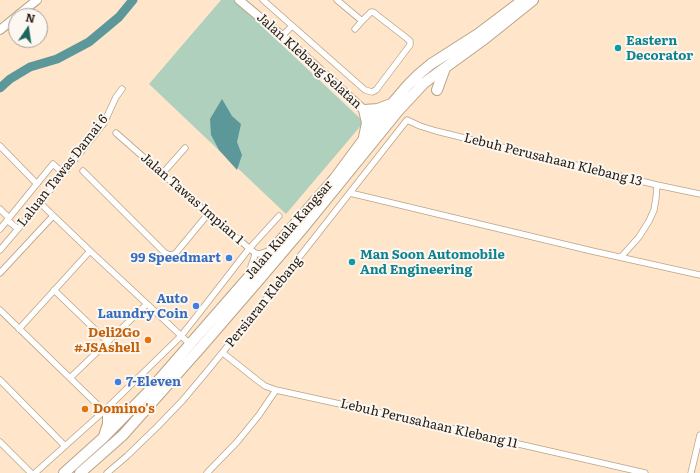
<!DOCTYPE html>
<style>
body{margin:0}
#map{position:relative;width:700px;height:473px;overflow:hidden;background:#ffe6ca;font-family:Literata,serif}
canvas{display:block}
.north{position:absolute;left:8px;top:8px;width:40px;height:40px;box-sizing:border-box;background:#fcf7f1;border:1px solid #a69f98;border-radius:50%;rotate:13deg;font-size:11px;font-weight:700;line-height:16px;text-align:center;color:#251c12}
.north::after{content:'';display:block;margin:auto;width:14px;height:18px;background:#1c665e;clip-path:polygon(50% 0,100% 100%,50% 72%,0 100%)}
</style>
<div id="map">
<canvas width="700" height="473"></canvas>
<div class="north">N</div>
</div>
<script>
const ctx = document.querySelector('canvas').getContext('2d');
ctx.lineJoin = 'round';
function fillPath(path, color) {
  ctx.fillStyle = color;
  ctx.fill(path, 'evenodd');
}
function shape(rows) {
  const path = new Path2D();
  for (const r of rows) {
    path.moveTo(r[0], r[1]);
    for (let i = 2; i < r.length; i += 2) path.lineTo(r[i], r[i + 1]);
  }
  return path;
}
function strokePath(path, color, width, dash) {
  ctx.strokeStyle = color;
  ctx.lineWidth = width;
  ctx.lineCap = dash ? 'butt' : 'round';
  ctx.setLineDash(dash || []);
  ctx.stroke(path);
}
function drawText(font, color, halo, rows, align = 'center') {
  ctx.font = font + ' Literata,serif';
  ctx.lineWidth = 4;
  ctx.setLineDash([]);
  ctx.textBaseline = 'middle';
  ctx.strokeStyle = halo;
  ctx.fillStyle = color;
  for (const [text, x, y, turn = 0] of rows) {
    ctx.save();
    ctx.translate(x, y);
    ctx.rotate((+turn || 0) * Math.PI / 180);
    ctx.textAlign = isNaN(turn) ? turn : align;
    if (halo) ctx.strokeText(text, 0, 0);
    ctx.fillText(text, 0, 0);
    ctx.restore();
  }
}
const green = shape([
 [221,0,234,0,364,122,286,214,149,84]
]);
const water = shape([
 [222,99,232,116,241,124,237,142,242,155,237,170,219,150,211,135,210,119]
]);
const river = shape([
 [0,88,10,79,30,67,57,59,89,42,119,17,133,0]
]);
const street = shape([
 [263,0,365,90,372,92,376,90,410,45,410,41,409,40,373,12,371,12,362,21,337,0],
 [355,29,362,21],
 [282,36,292,26],
 [116,133,208,214,255,253,259,254,271,250],
 [0,146,37,184],
 [83,171,165,253,170,255,175,254,208,214],
 [162,174,185,148],
 [350,193,592,251,700,275],
 [40,203,90,251,190,344],
 [0,209,9,218],
 [7,220,18,229],
 [0,229,53,164,63,173],
 [0,250,40,203,104,123,116,97,122,89],
 [621,257,639,237,649,221,654,210,656,198,657,185],
 [249,272,254,258,255,253],
 [0,273,53,216],
 [54,290,108,342],
 [0,310,106,413],
 [19,329,90,251],
 [223,353,257,380,265,386,276,390,440,426,645,473],
 [70,378,147,304],
 [0,380,65,446],
 [0,442,31,473],
 [35,473,104,411,181,336,196,317,248,250,279,216],
 [107,473,127,456,157,427,183,400,209,369,279,283,407,120,420,126,436,131,657,185,700,194],
 [207,473,237,442,259,415,276,390],
 [691,473,700,435]
]);
const secondary = shape([
 [239,0,282,36,364,110,380,122],
 [17,16,37,0],
 [0,30,16,17]
]);
const highway = shape([
 [437,90,445,68],
 [364,137,367,123,364,110,378,109,391,104],
 [104,436,108,424,108,416,116,416,127,412],
 [64,473,103,438,151,389,335,178,378,120,408,85,419,74,431,64,478,34,523,0],
 [80,473,123,435,202,346,258,281,303,228,398,111,424,83,483,40,533,0]
]);
const markers = [
 [618,48,4,"#0f9aa8"],
 [229,258,4,"#3f7fe0"],
 [352,262,4,"#0f9aa8"],
 [196,306,4,"#3f7fe0"],
 [148,340,4,"#e8710a"],
 [118,382,4,"#3f7fe0"],
 [85,409,4,"#e8710a"]
];
const cultureNames = [
 ["Eastern",626,41],
 ["Decorator",626,56],
 ["Man Soon Automobile",360,255],
 ["And Engineering",360,270]
];
const streetNames = [
 ["Jalan Klebang Selatan",309,61,42],
 ["Lebuh Perusahaan Klebang 13",553,160,14],
 ["Laluan Tawas Damai 6",63,171,-52],
 ["Jalan Tawas Impian 1",192,199,41],
 ["Jalan Kuala Kangsar",289,230,-49],
 ["Persiaran Klebang",264,302,-51],
 ["Lebuh Perusahaan Klebang 11",429,424,13]
];
const shopNames = [
 ["99 Speedmart",221,258],
 ["Auto",188,299],
 ["Laundry Coin",188,314],
 ["7-Eleven",126,382,"left"]
];
const foodNames = [
 ["Deli2Go",140,333],
 ["#JSAshell",140,348],
 ["Domino's",93,409,"left"]
];
fillPath(green, '#afd0bc');
fillPath(water, '#5c9899');
strokePath(river, '#5c9899', 9);
strokePath(street, '#baa388', 7);
strokePath(secondary, '#baa388', 10);
strokePath(highway, '#baa388', 12);
strokePath(street, '#fff', 5.5);
strokePath(secondary, '#fff', 8);
strokePath(highway, '#fff', 10);
for (const [x, y, r, color] of markers) {
  const dot = new Path2D();
  dot.arc(x, y, r, 0, 2 * Math.PI);
  ctx.fillStyle = color;
  ctx.fill(dot);
  strokePath(dot, '#fcf7f1', 1.5);
}
drawText('bold 13px', '#0d838f', '#fcf7f1', cultureNames, 'left');
drawText('13px', '#251c12', '#fcf7f1', streetNames);
drawText('bold 13px', '#366cbe', '#fcf7f1', shopNames, 'right');
drawText('bold 13px', '#c56008', '#fcf7f1', foodNames, 'right');
</script>
